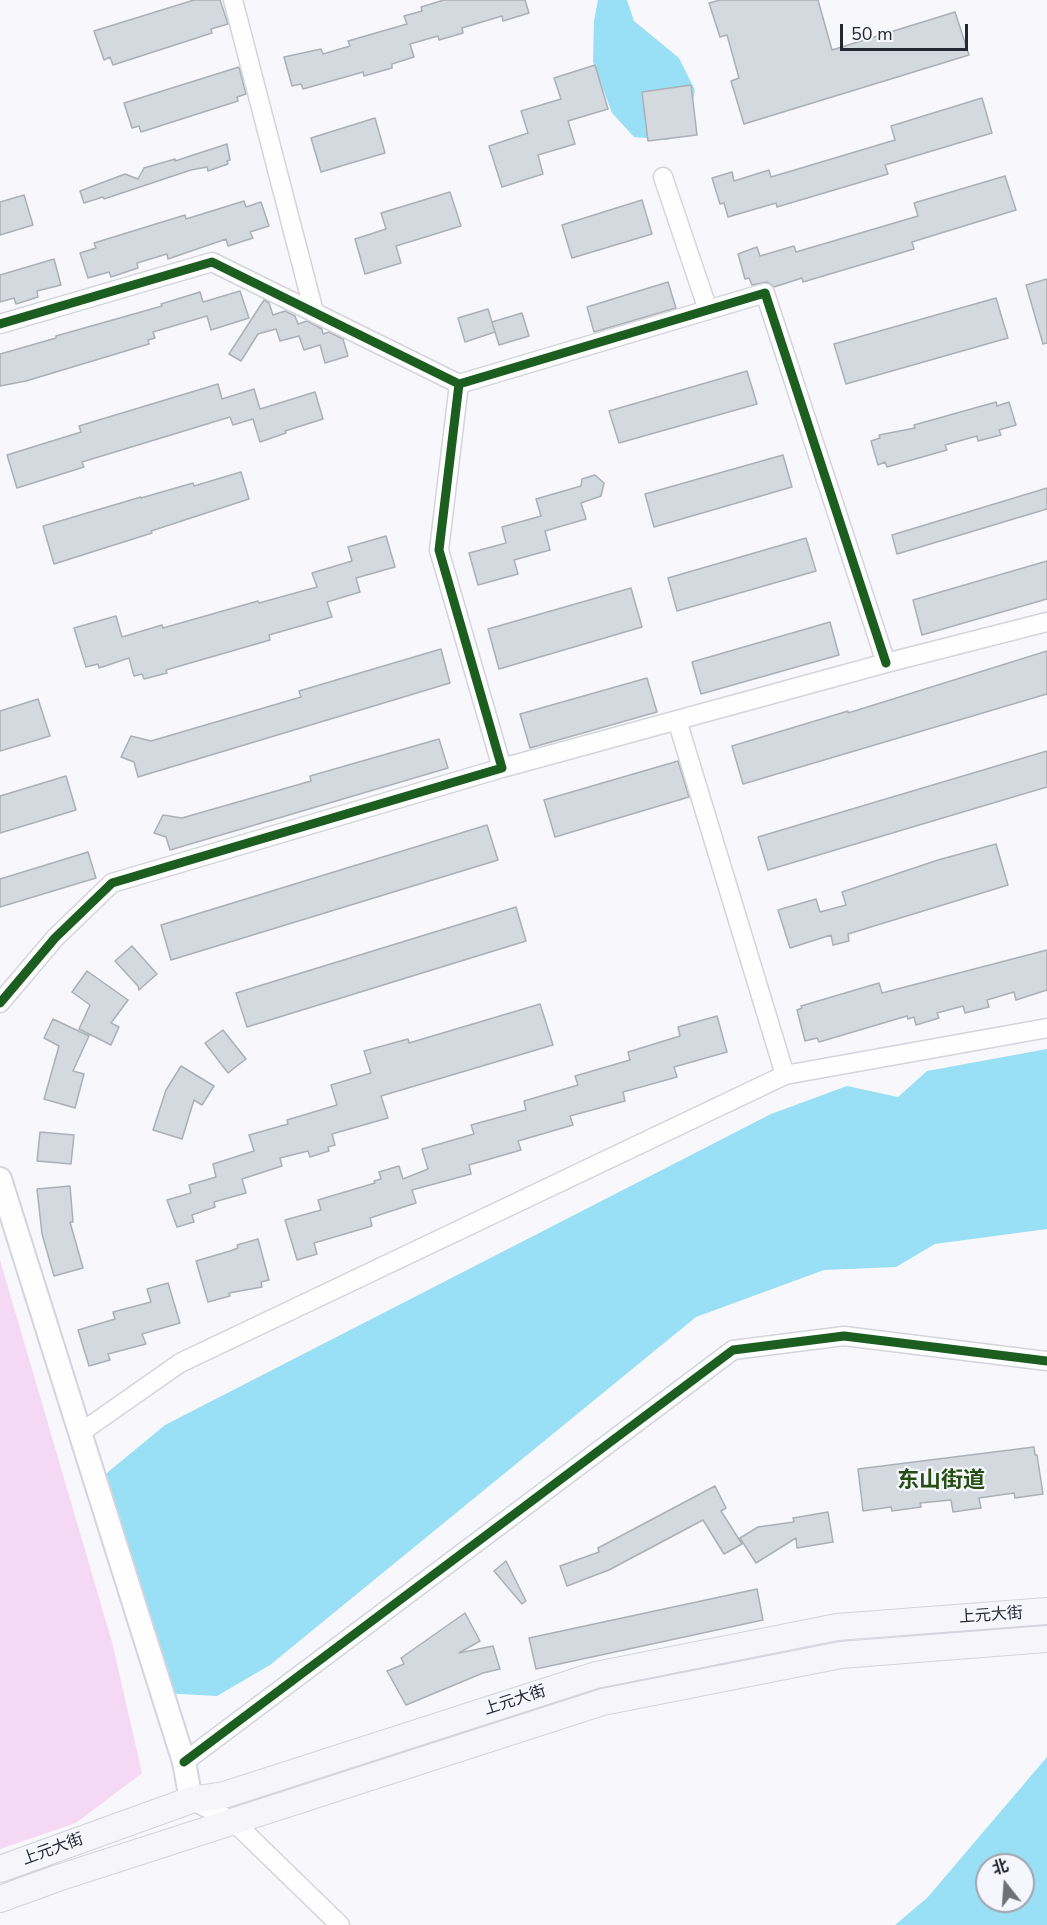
<!DOCTYPE html>
<meta charset="utf-8">
<style>
body{margin:0}
#map{position:relative;width:1047px;height:1925px;overflow:hidden;background:#f8f8fc;font-family:"Nunito Sans","Noto Sans SC",sans-serif}
canvas{display:block}
.north{position:absolute;left:975px;top:1853px;width:60px;height:60px;box-sizing:border-box;background:#f6f7fe;border:2px solid #a2a4ad;border-radius:50%;rotate:343deg;font-size:16px;font-weight:700;line-height:24px;text-align:center;color:#252834}
.north::after{content:'';display:block;margin:auto;width:21px;height:27px;background:#6f717a;clip-path:polygon(50% 0,100% 100%,50% 72%,0 100%)}
.scale{position:absolute;left:840px;top:24px;width:128px;height:27px;box-sizing:border-box;border:3px solid #252834;border-top:0;padding-left:8px;font-size:18px;line-height:21px;white-space:nowrap;color:#252834;-webkit-text-stroke:4px #f6f7fe;paint-order:stroke}
</style>
<div id="map">
<canvas width="1047" height="1925"></canvas>
<div class="north">北</div>
<div class="scale">50 m</div>
</div>
<script>
const ctx = document.querySelector('canvas').getContext('2d');
ctx.lineJoin = 'round';
function fillPath(path, color) {
  ctx.fillStyle = color;
  ctx.fill(path, 'evenodd');
}
function shape(rows) {
  const path = new Path2D();
  for (const r of rows) {
    path.moveTo(r[0], r[1]);
    for (let i = 2; i < r.length; i += 2) path.lineTo(r[i], r[i + 1]);
  }
  return path;
}
function strokePath(path, color, width, dash) {
  ctx.strokeStyle = color;
  ctx.lineWidth = width;
  ctx.lineCap = dash ? 'butt' : 'round';
  ctx.setLineDash(dash || []);
  ctx.stroke(path);
}
function drawText(font, color, halo, rows, align = 'center') {
  ctx.font = font + ' "Nunito Sans","Noto Sans SC",sans-serif';
  ctx.lineWidth = 4.5;
  ctx.setLineDash([]);
  ctx.textBaseline = 'middle';
  ctx.strokeStyle = halo;
  ctx.fillStyle = color;
  for (const [text, x, y, turn = 0] of rows) {
    ctx.save();
    ctx.translate(x, y);
    ctx.rotate((+turn || 0) * Math.PI / 180);
    ctx.textAlign = isNaN(turn) ? turn : align;
    if (halo) ctx.strokeText(text, 0, 0);
    ctx.fillText(text, 0, 0);
    ctx.restore();
  }
}
const green = shape([
 [0,1260,112,1642,142,1773,76,1823,0,1849]
]);
const water = shape([
 [598,0,627,0,634,21,679,58,695,90,689,122,668,140,634,137,612,113,593,62,594,21],
 [1047,1049,1047,1229,935,1244,896,1267,824,1270,696,1317,270,1665,217,1696,162,1693,96,1482,165,1425,771,1114,847,1086,898,1097,927,1071],
 [1047,1757,1047,1925,895,1925,927,1898],
 [987,1865,1023,1865,1023,1901,987,1901]
]);
const building = shape([
 [194,0,220,0,228,24,211,29,212,33,113,65,110,57,104,60,94,31,194,0],
 [444,0,525,0,529,13,503,21,502,16,462,28,463,33,439,40,438,36,410,44,414,57,392,64,392,68,364,76,363,72,303,89,301,84,292,86,284,57,321,49,323,54,350,46,348,41,407,24,404,16,422,11,421,7,444,0],
 [720,0,818,0,832,50,955,12,969,55,744,124,731,81,739,78,727,35,720,37,709,3,720,0],
 [595,65,608,109,568,121,575,144,538,155,543,174,502,187,489,146,528,133,521,111,561,99,554,78,595,65],
 [239,67,246,94,237,97,238,101,141,132,139,126,132,128,124,103,239,67],
 [691,85,697,135,648,141,642,92,691,85],
 [982,98,992,133,885,165,888,174,777,207,776,203,728,217,724,203,720,204,712,178,732,172,734,181,769,170,771,177,895,140,891,126,982,98],
 [375,118,385,153,321,172,311,138,375,118],
 [227,144,230,160,227,161,228,164,208,171,207,167,191,170,104,199,103,197,84,203,80,191,125,174,138,179,144,168,175,159,175,161,227,144],
 [1005,176,1016,210,912,242,914,249,803,282,802,278,774,287,767,282,752,285,749,278,745,279,738,254,757,247,760,256,794,246,796,252,918,216,914,203,1005,176],
 [450,192,461,226,396,246,401,263,365,274,355,239,386,229,381,213,450,192],
 [24,195,33,225,0,235,0,202,24,195],
 [642,200,652,234,572,258,562,225,642,200],
 [244,201,246,207,261,202,269,226,250,232,253,238,228,246,226,239,168,259,167,254,137,263,138,268,111,277,109,272,88,278,80,253,96,248,94,243,185,215,186,219,244,201],
 [54,259,61,285,37,291,38,297,16,304,14,298,0,302,0,275,54,259],
 [1047,279,1047,343,1043,344,1026,285,1047,279],
 [668,282,676,308,594,332,587,307,668,282],
 [240,291,249,318,211,330,207,316,153,332,155,338,148,340,149,344,26,381,0,386,0,354,56,338,56,336,162,306,161,304,200,292,203,302,240,291],
 [996,298,1008,338,846,384,834,344,996,298],
 [264,300,269,303,273,315,285,311,295,316,298,324,307,321,322,329,323,334,329,332,343,339,348,356,325,363,320,345,304,350,299,336,280,341,276,329,258,334,241,361,229,354,264,300],
 [488,309,495,332,465,342,458,318,488,309],
 [522,313,529,336,499,345,492,322,522,313],
 [747,371,757,404,619,443,609,411,747,371],
 [218,384,222,399,254,389,260,409,315,392,323,419,285,431,286,433,260,442,253,419,233,425,230,417,82,462,84,467,17,488,7,455,81,432,79,426,218,384],
 [996,402,997,406,1009,402,1016,425,999,430,1001,435,978,441,977,436,945,445,947,450,887,467,885,462,878,465,871,441,880,438,879,435,915,428,914,425,996,402],
 [783,455,792,487,654,527,645,494,783,455],
 [241,472,249,499,151,531,152,533,54,564,43,526,141,497,141,498,193,483,194,486,241,472],
 [595,475,604,483,601,496,581,503,586,519,545,531,550,550,514,560,518,574,478,585,469,553,506,543,502,527,541,516,536,499,581,486,582,479,595,475],
 [1047,488,1047,509,897,554,892,535,1047,488],
 [386,536,395,567,356,578,360,592,327,602,332,617,269,635,270,640,166,670,167,673,144,679,142,674,134,676,129,658,99,668,98,664,86,667,74,628,116,616,122,637,162,625,163,628,258,601,259,603,317,587,312,573,352,561,348,547,386,536],
 [806,538,816,571,677,611,668,578,806,538],
 [1047,561,1047,599,922,635,913,600,1047,561],
 [631,588,642,627,499,669,488,629,631,588],
 [830,622,839,655,701,694,692,662,830,622],
 [441,649,450,683,138,777,134,762,121,757,131,736,151,741,301,697,299,691,441,649],
 [1047,651,1047,694,743,784,732,746,848,711,848,713,1047,651],
 [647,678,657,712,530,748,520,714,647,678],
 [38,699,50,736,0,751,0,711,38,699],
 [439,739,448,768,170,850,166,837,154,833,163,815,182,818,311,781,310,776,439,739],
 [1047,751,1047,787,768,870,758,837,1047,751],
 [678,761,689,797,555,837,544,800,678,761],
 [66,776,76,810,0,833,0,796,66,776],
 [487,825,498,860,171,960,161,925,487,825],
 [996,844,1008,885,848,934,849,941,833,945,831,935,790,948,778,910,816,899,820,912,846,905,842,892,938,860,996,844],
 [88,852,96,878,0,907,0,879,88,852],
 [516,907,526,941,247,1027,236,993,516,907],
 [132,946,157,974,139,990,138,986,115,961,132,946],
 [1047,950,1047,990,1016,1000,1014,992,987,1000,989,1007,965,1013,963,1006,937,1013,939,1018,916,1025,914,1017,908,1019,907,1016,819,1042,817,1038,805,1041,797,1010,802,1008,801,1006,879,983,882,993,1047,950],
 [87,971,128,1000,111,1023,119,1027,111,1045,79,1029,90,1005,72,992,87,971],
 [540,1004,553,1045,381,1096,388,1118,332,1134,335,1145,328,1147,329,1151,310,1157,308,1151,280,1158,282,1166,242,1179,246,1193,214,1202,215,1207,192,1215,194,1222,177,1227,167,1200,191,1193,189,1185,216,1177,213,1164,254,1151,249,1135,288,1124,287,1120,337,1105,331,1085,371,1073,364,1051,408,1039,409,1043,540,1004],
 [717,1016,727,1052,674,1067,677,1077,623,1092,625,1101,570,1116,573,1125,518,1141,521,1150,469,1165,471,1174,412,1190,416,1203,370,1218,372,1226,314,1243,317,1254,297,1260,285,1220,321,1210,318,1200,375,1183,374,1181,381,1179,379,1172,399,1166,403,1179,428,1169,422,1149,474,1134,471,1125,526,1110,524,1101,578,1085,575,1076,630,1060,628,1052,680,1036,678,1027,717,1016],
 [53,1019,89,1036,73,1071,84,1074,75,1108,44,1099,59,1046,44,1038,53,1019],
 [223,1030,246,1059,228,1073,205,1043,223,1030],
 [181,1066,214,1086,202,1105,194,1100,182,1139,153,1130,166,1090,181,1066],
 [40,1132,74,1135,71,1164,37,1161,40,1132],
 [70,1186,73,1222,70,1222,83,1268,54,1276,42,1234,37,1189,70,1186],
 [258,1239,269,1280,261,1282,262,1287,229,1293,230,1296,208,1302,196,1261,230,1251,238,1248,237,1245,258,1239],
 [168,1283,180,1323,142,1334,146,1344,108,1354,110,1360,89,1366,78,1330,115,1319,113,1312,151,1302,147,1289,168,1283],
 [1034,1447,1035,1455,1037,1455,1043,1494,1015,1498,1014,1493,979,1498,981,1508,953,1512,951,1500,920,1503,921,1507,892,1511,891,1507,863,1511,858,1469,1034,1447],
 [715,1486,726,1508,721,1511,742,1544,724,1554,703,1520,609,1570,567,1586,560,1566,599,1552,598,1548,715,1486],
 [828,1512,833,1542,797,1548,796,1538,756,1563,740,1538,758,1527,794,1522,793,1518,828,1512],
 [506,1561,526,1601,522,1604,494,1571,506,1561],
 [757,1589,763,1620,536,1669,529,1638,757,1589],
 [465,1613,480,1641,459,1653,493,1646,500,1669,483,1673,406,1705,387,1671,404,1664,401,1658,465,1613]
]);
const minor = shape([
 [233,0,314,312],
 [663,177,708,310],
 [0,324,212,262,459,384,765,293,886,663],
 [677,720,785,1075,1047,1028],
 [502,768,886,663,1047,622],
 [0,1003,55,938,112,883,502,768,439,550,459,384],
 [80,1433,180,1363,785,1075],
 [184,1762,733,1350,844,1336,1047,1361],
 [191,1800,233,1821,340,1925]
]);
const tertiary = shape([
 [0,1179,184,1762,191,1800]
]);
const secondary = shape([
 [0,1869,191,1800,224,1795,596,1675,837,1627,1047,1611],
 [0,1899,58,1878,603,1702,841,1655,1047,1639]
]);
const cycleway = shape([
 [0,324,212,262,459,384,765,293,886,663],
 [0,1003,55,938,112,883,502,768,439,550,459,384],
 [184,1762,733,1350,844,1336,1047,1361]
]);
const streetNames = [
 ["上元大街",991,1616,-4],
 ["上元大街",515,1701,-18],
 ["上元大街",53,1850,-20]
];
const districtNames = [
 ["东山街道",941,1482]
];
fillPath(green, '#f5d8f4');
fillPath(water, '#99dff5');
fillPath(building, '#d4d9e0');
strokePath(building, '#abb0b6', 1.5);
strokePath(minor, '#d3d4dc', 21);
strokePath(tertiary, '#d3d4dc', 26);
strokePath(secondary, '#d3d4dc', 28);
strokePath(minor, '#fefeff', 18);
strokePath(tertiary, '#fefeff', 22);
strokePath(secondary, '#f6f5f9', 26);
strokePath(cycleway, '#1b5e20', 9);
drawText('16px', '#252834', '#f6f7fe', streetNames);
drawText('bold 22px', '#264e12', '#f6f7fe', districtNames);
</script>
